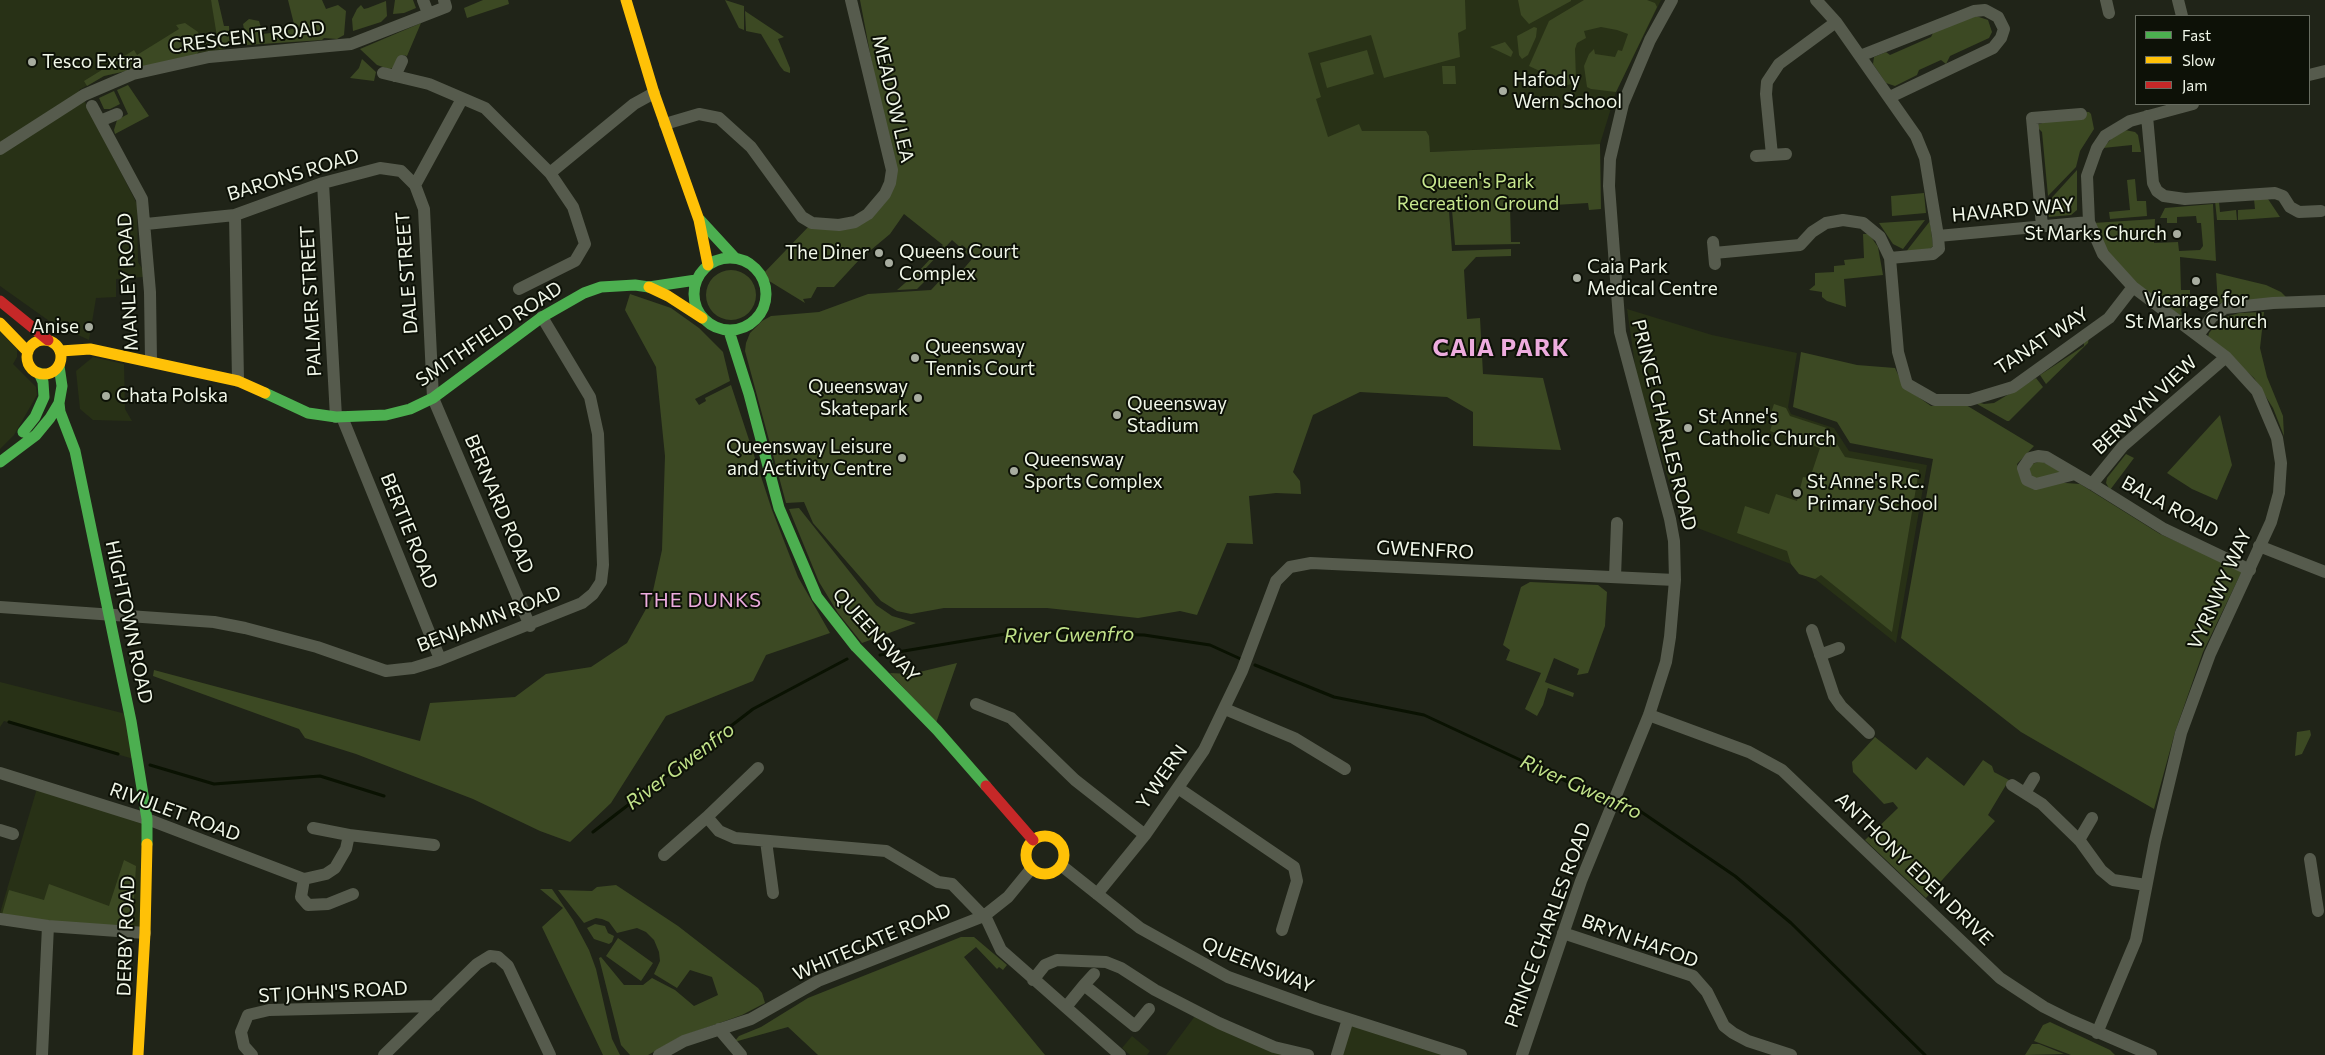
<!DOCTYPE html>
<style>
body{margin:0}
#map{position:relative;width:2325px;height:1055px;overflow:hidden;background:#202418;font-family:Commissioner,sans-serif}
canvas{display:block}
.legend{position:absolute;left:2135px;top:15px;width:175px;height:90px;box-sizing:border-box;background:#0d1107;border:1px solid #686d61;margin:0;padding:6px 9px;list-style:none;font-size:15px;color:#f1f7e9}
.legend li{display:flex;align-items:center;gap:10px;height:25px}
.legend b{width:25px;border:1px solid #686d61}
</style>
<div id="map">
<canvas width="2325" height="1055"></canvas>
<ul class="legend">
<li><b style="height:6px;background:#4caf50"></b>Fast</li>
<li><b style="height:6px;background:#ffc107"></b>Slow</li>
<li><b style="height:6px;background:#c62828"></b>Jam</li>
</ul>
</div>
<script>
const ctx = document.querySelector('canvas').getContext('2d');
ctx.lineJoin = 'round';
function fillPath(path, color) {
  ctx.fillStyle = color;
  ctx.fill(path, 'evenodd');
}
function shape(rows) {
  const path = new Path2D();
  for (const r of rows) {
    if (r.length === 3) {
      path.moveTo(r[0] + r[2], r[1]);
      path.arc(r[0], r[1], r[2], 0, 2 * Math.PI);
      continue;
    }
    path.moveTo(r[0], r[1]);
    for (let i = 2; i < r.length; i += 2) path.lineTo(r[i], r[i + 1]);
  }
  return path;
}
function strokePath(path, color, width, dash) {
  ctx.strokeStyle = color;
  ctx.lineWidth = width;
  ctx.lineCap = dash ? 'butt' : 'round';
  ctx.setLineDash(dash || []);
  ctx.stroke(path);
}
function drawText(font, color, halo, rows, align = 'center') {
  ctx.font = font + ' Commissioner,sans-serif';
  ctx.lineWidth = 4;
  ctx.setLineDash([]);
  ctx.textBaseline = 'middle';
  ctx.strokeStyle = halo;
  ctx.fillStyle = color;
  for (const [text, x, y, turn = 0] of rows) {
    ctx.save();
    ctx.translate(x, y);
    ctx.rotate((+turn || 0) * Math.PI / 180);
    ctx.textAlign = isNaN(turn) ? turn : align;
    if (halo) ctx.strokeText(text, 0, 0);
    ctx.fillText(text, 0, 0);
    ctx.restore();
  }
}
const built = shape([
 [0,0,211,0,225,49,104,76,79,90,137,204,138,262,143,270,143,277,116,279,116,297,96,298,89,340,52,323,0,286],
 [1279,0,1661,0,1616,92,1600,144,1280,159],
 [1627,309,1712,335,1797,353,1788,407,1791,414,1834,428,1849,451,1927,465,1896,643,1810,575,1796,566,1682,522,1638,386],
 [0,331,17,349,17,357,13,364,36,387,37,395,14,435,0,449],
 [93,357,124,364,125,409,132,421,93,420,80,409,76,371],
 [0,682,130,715,137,760,4,721,0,727],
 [38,785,147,819,145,933,0,913],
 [1198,1012,1308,1055,1166,1055],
 [1348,1019,1461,1055,1337,1055],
 [1132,1036,1150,1051,1147,1055,1130,1055,1122,1048]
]);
const green = shape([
 [211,0,218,0,224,26,229,26,230,46,219,49],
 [288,0,322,0,326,9,338,5,346,11,344,35,337,39,324,38,322,40,247,45,243,24,249,19,259,21,263,34,285,31,295,28],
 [395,0,413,0,416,8,404,13,393,14],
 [483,0,508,0,509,4,467,18,464,8],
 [725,0,744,6,744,30,739,28],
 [860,0,1465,0,1466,29,1458,33,1460,57,1384,78,1371,35,1308,53,1321,97,1316,99,1328,137,1359,124,1362,131,1426,131,1429,136,1430,152,1600,144,1601,209,1589,210,1588,203,1554,205,1557,198,1550,199,1550,205,1510,207,1511,242,1520,242,1520,244,1455,245,1452,210,1449,211,1452,251,1511,249,1511,256,1476,257,1464,270,1467,319,1480,318,1483,374,1543,378,1561,450,1473,446,1473,412,1447,397,1360,392,1313,415,1293,472,1300,481,1301,494,1276,493,1249,496,1253,544,1227,543,1197,615,1180,611,1138,618,1047,608,944,608,911,614,897,611,881,601,813,523,804,502,786,503,745,351,746,343,750,333,762,321,771,316,819,312,868,294,931,290,946,274,954,280,972,259,965,252,967,249,962,245,960,247,952,240,925,269,931,275,917,289,897,290,920,270,943,245,904,214,890,234,859,260,834,287,817,287,811,298,803,299,805,303,761,276,812,223,824,225,868,214,892,170],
 [1518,0,1571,0,1571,1,1529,24,1521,15],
 [1584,0,1647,0,1655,3,1657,7,1616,92,1591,89,1587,87,1584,66,1589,54,1594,49,1595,54,1615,57,1618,50,1622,51,1628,34,1617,30,1601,27,1584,31,1586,38,1577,43,1575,49,1576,80,1571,84,1561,87,1543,84,1546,74,1529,66,1549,21],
 [386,1,387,16,381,22,353,31,352,19,357,9,361,5,364,9,368,8],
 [745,11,784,37,778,39,790,68,790,73,784,71,780,66,761,34,746,31],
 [1976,16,1988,20,1992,32,1989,38,1950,56,1946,64,1941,60,1919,70,1917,75,1895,86,1886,83,1873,64,1874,57,1886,52,1890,55,1931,37,1934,31],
 [185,23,198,32,201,40,199,51,196,55,104,76,87,86,84,81,134,50,137,55,179,29,176,25],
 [421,23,407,56,403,55,397,67,389,69,377,65,360,49],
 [1534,27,1537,28,1536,37,1528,55,1522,59,1519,55,1517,36],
 [1505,42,1513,52,1511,57,1490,47],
 [1367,50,1374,74,1327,88,1320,63],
 [362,59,376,72,374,81,350,78,359,68],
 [1442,66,1455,66,1456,84,1443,84],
 [128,85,149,116,115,134,114,130,117,120,128,114,117,90],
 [114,91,120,104,110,109,104,109,99,98],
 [2082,112,2089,112,2091,114,2094,129,2080,151,2076,167,2048,196,2042,132,2037,127,2039,124],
 [2125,130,2135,132,2138,135,2141,152,2132,152,2132,145,2103,148,2112,138],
 [2077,170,2077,210,2071,215,2049,217,2046,204],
 [2135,179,2137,201,2146,201,2147,216,2110,219,2109,212,2130,210,2127,180],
 [1924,193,1926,213,1892,216,1891,196],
 [2254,199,2268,199,2280,217,2238,220,2238,210,2255,209],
 [2215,201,2219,202,2220,212,2236,210,2237,220,2217,220],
 [2213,204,2216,261,2180,257,2181,290,2190,290,2190,305,2186,307,2181,306,2182,320,2133,284,2104,254,2093,223,2155,219,2154,243,2178,242,2179,251,2200,250,2203,246,2201,223,2197,223,2196,216,2177,217,2177,223,2167,223,2167,218,2160,218,2165,208],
 [1925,220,1903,249,1893,244,1879,223],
 [1930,221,1933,246,1929,250,1905,253],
 [1863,234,1869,234,1878,247,1883,275,1844,279,1846,307,1827,301,1822,297,1822,292,1809,290,1815,285,1815,273,1834,272,1834,266,1845,265,1844,260,1864,258],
 [731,295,25],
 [2216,273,2266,285,2281,292,2289,300,2249,301,2249,299,2241,299,2218,304],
 [630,294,671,308,699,328,723,352,730,381,695,399,699,405,706,401,705,398,731,385,772,510,798,577,830,633,766,655,753,681,666,716,611,803,570,842,540,831,473,799,356,754,305,738,299,729,153,676,154,670,420,741,430,703,515,697,546,674,591,667,627,643,651,600,662,550,665,456,656,367,625,310],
 [2264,312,2260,348,2267,377,2283,416,2284,436,2273,408,2254,378,2208,337,2209,333,2222,318,2239,313],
 [2089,337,2088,343,2046,384,2040,375,2084,346,2084,340],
 [1801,352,1857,365,1895,368,1904,387,1931,406,1966,405,2034,446,2017,464,2023,480,2080,484,2160,534,2242,571,2203,652,2175,732,2154,809,2021,732,1901,638,1933,459,1850,443,1837,422,1793,407],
 [2036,378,2043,387,2009,421,2007,421,1977,404,1977,402,1984,404,1994,403],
 [1774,404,1786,408,1790,416,1827,428,1845,457,1919,470,1892,632,1821,575,1815,579,1799,574,1791,564,1787,551,1737,533,1745,506,1769,514,1776,494,1797,501,1803,477,1810,478,1820,448,1770,431,1774,418,1770,416],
 [2220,415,2232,465,2217,500,2192,489,2167,473],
 [2126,454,2134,458,2110,490,2106,483,2107,478],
 [2041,461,2062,472,2041,480,2032,477,2029,469,2032,464],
 [799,508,876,605,892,616,916,623,862,643,838,613,819,582,789,509],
 [1530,582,1598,585,1607,592,1605,626,1588,673,1577,675,1579,669,1554,658,1545,682,1574,693,1573,697,1548,688,1543,705,1537,716,1525,709,1541,673,1506,660,1510,650,1503,645,1521,587],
 [957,663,936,723,890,673,911,674],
 [2310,730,2311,735,2302,754,2295,756,2297,732],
 [1875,737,1916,770,1927,757,1964,786,1983,760,1992,766,1994,772,2009,780,1988,815,1995,821,1926,898,1865,840,1898,808,1893,802,1884,804,1853,772,1852,762],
 [124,860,136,866,132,930,1,918,9,890,44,900,49,884,109,906],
 [616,885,678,926,758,988,762,993,765,1003,742,1015,680,1037,648,1055,630,1055,621,1045,599,958,601,957,624,985,643,985,652,978,675,990,694,1006,718,995,712,977,690,970,677,988,654,974,660,961,659,952,654,940,646,932,637,928,617,933,609,922,602,919,596,918,584,923,558,890,592,891,597,887],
 [540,889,552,889,573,920,589,950,596,969,612,1039,620,1055,603,1055,542,927,563,908],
 [595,924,605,926,608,933,614,936,612,942,609,944,594,939,587,928],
 [961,937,974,937,1007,965,1003,970,999,967,997,969,976,947,964,957,1045,1055,818,1055,788,1027,734,1042,739,1036,761,1027,808,998],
 [618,938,653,963,641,981,606,956],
 [2050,1022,2110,1050,2115,1055,2071,1055,2034,1041,2043,1025],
 [2032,1044,2039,1044,2064,1054,2025,1055]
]);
const stream = shape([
 [880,655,1017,632,1144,635,1210,645,1243,660],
 [1255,665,1334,697,1424,715,1589,792,1610,800],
 [9,722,118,754],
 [150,765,214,784,320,776,384,796],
 [1616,802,1640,811,1735,876,1791,923,1925,1055],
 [593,832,753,709,847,659]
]);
const street = shape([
 [423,0,428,13],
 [1816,0,1836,22,1916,136,1925,158,1938,236],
 [2106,0,2109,13],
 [2178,0,2182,16],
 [1860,56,1974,11,1985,10,1998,17,2004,29,2001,38,1993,48,1890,97],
 [383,73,429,84,485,108,550,173,573,207,585,244,575,261,519,289],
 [2309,75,2325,71],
 [395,76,402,61],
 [462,99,415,185,424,209,433,398,530,626],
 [92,106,142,199,150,292,151,361],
 [2147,116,2153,183,2157,191,2164,196,2185,199,2275,193,2283,196,2290,207,2299,212,2321,211],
 [100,121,117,114],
 [665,124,699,114,719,118,751,147,802,217,812,223,839,225,855,222,868,214,885,194,890,183,892,170,851,0],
 [0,149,84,95,133,74,209,57,351,44,446,7,444,0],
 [1772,155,1766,94,1767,82,1779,64,1836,22],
 [1756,156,1786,154],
 [550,173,634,104,654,93],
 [323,183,336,417],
 [235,215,238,381],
 [146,224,235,215,323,183,380,168,401,171,415,185],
 [2042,226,2032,118,2081,114],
 [1713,242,1715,264],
 [1714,253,1800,245,1812,232,1826,223,1843,220,1863,223,1880,237,1890,258,1933,254,1939,249,1938,236,2089,222],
 [1890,258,1898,352,1907,384,1935,400,1970,400,2013,387,2109,318,2133,287],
 [2198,335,2212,317,2225,308,2273,303,2325,301],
 [342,417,440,659],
 [2075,474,2036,484,2027,480,2023,468,2030,458,2038,456,2046,457,2092,484,2164,529,2250,570],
 [2092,484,2123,446,2226,357],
 [2259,546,2325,572],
 [1615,577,1617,523],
 [0,607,214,622,245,628,317,647,386,671,413,668,439,660,582,603,593,594,601,582,603,565,598,434,590,397,542,317],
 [1812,630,1834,696,1841,706,1869,733],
 [1820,655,1839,648],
 [976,704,1011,718,1075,780,1145,835],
 [1225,709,1294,738,1345,769],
 [1649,715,1749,752,1782,770,2000,978,2044,1007,2070,1020,2151,1055],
 [758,768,707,817,719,831,735,838,886,851,938,882,952,884,987,920,1001,950,1120,1055],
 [0,773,147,819,304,879,326,874,335,868,346,849,349,835,434,845],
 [2012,785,2042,804,2080,841,2101,870,2113,880,2146,885],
 [1178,788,1294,867,1297,881,1282,930],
 [2025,793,2034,778],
 [313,828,349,835],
 [0,830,13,834],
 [2079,840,2092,818],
 [766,841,773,893],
 [664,855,707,817],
 [2310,859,2318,911],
 [1062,866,1140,928,1228,977,1317,1009,1461,1055],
 [304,879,301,897,308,905,328,904,353,894],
 [1097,894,1145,835,1204,750,1242,671,1276,581,1290,567,1311,563,1675,580],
 [0,919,48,926,145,933],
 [1563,933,1693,976,1707,992,1724,1026,1733,1033,1748,1041,1791,1055],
 [1033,980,1045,965,1057,960,1106,962,1121,968,1155,990,1219,1023,1274,1047,1308,1055],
 [1084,985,1094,974],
 [1066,1007,1084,985,1135,1026,1149,1009],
 [719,1029,741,1055],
 [2097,1033,2136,940,2155,841,2181,733,2210,654,2271,522,2279,493,2281,463,2277,438,2257,391,2226,357,2133,287,2103,254,2089,222,2087,176,2097,148,2105,136,2130,121,2193,104],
 [42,1055,48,926],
 [252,1055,244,1046,241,1032,248,1015,269,1010,435,1006],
 [384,1055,477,964,490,956,498,957,508,966,550,1055],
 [659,1055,684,1041,751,1019,818,981,984,916,1008,897,1031,869],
 [1337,1055,1348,1019],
 [1522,1055,1581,881,1649,715,1666,662,1670,637,1675,580,1674,541,1670,519,1620,332,1609,186,1610,159,1623,104,1650,40,1672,0]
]);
const fast = shape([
 [700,220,735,258],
 [730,294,36],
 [729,331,749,394,779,508,817,597,856,647,937,730,986,786],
 [265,393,308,413,336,417,386,415,410,409,433,398,542,317,584,293,601,287,635,285,649,287,696,280],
 [59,403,60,412,75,451,131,721,147,819,147,844],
 [23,432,35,417,44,397,43,382,39,373],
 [0,462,36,435,50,418,59,403,62,386,59,366]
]);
const slow = shape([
 [626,0,654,93,699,220,708,265],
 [649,287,668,296,702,318],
 [0,323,28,352],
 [44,357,17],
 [61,351,90,349,238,381,265,393],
 [1045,855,19],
 [138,1055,145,933,147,844]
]);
const jam = shape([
 [0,301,48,340],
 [986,786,1033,840]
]);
const markers = [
 [32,62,5,"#a8ada0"],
 [1503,91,5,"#a8ada0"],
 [2177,234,5,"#a8ada0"],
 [879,253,5,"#a8ada0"],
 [889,263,5,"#a8ada0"],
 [1577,278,5,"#a8ada0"],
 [2196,281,5,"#a8ada0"],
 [89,327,5,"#a8ada0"],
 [915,358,5,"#a8ada0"],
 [106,396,5,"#a8ada0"],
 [918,398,5,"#a8ada0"],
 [1117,415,5,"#a8ada0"],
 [1688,428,5,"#a8ada0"],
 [902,458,5,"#a8ada0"],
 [1014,471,5,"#a8ada0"],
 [1797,493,5,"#a8ada0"]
];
const streetNames = [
 ["CRESCENT ROAD",247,37,-7],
 ["MEADOW LEA",893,99,77],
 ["BARONS ROAD",293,175,-17],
 ["HAVARD WAY",2013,210,-5],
 ["DALE STREET",407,273,-94],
 ["MANLEY ROAD",128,282,-93],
 ["PALMER STREET",311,301,-93],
 ["SMITHFIELD ROAD",489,334,-34],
 ["TANAT WAY",2042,341,-33],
 ["BERWYN VIEW",2145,405,-43],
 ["PRINCE CHARLES ROAD",1664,425,76],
 ["BERNARD ROAD",499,504,67],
 ["BALA ROAD",2170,507,29],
 ["BERTIE ROAD",409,531,68],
 ["GWENFRO",1425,550,3],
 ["VYRNWY WAY",2220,589,-66],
 ["BENJAMIN ROAD",489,619,-21],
 ["HIGHTOWN ROAD",129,622,78],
 ["QUEENSWAY",876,635,48],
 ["Y WERN",1162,777,-55],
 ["RIVULET ROAD",175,812,20],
 ["ANTHONY EDEN DRIVE",1914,869,44],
 ["PRINCE CHARLES ROAD",1548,925,-70],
 ["DERBY ROAD",126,936,-88],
 ["BRYN HAFOD",1640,941,20],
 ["WHITEGATE ROAD",872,942,-23],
 ["QUEENSWAY",1258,965,22],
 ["ST JOHN'S ROAD",333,992,-3]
];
const poiNames = [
 ["Tesco Extra",42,62],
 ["Hafod y",1513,80],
 ["Wern School",1513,102],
 ["St Marks Church",2167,234,"right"],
 ["Queens Court",899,252],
 ["Complex",899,274],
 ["The Diner",869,253,"right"],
 ["Caia Park",1587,267],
 ["Medical Centre",1587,289],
 ["Vicarage for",2196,300,"center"],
 ["St Marks Church",2196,322,"center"],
 ["Anise",79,327,"right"],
 ["Queensway",925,347],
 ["Tennis Court",925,369],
 ["Queensway",908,387,"right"],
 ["Skatepark",908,409,"right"],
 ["Chata Polska",116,396],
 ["Queensway",1127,404],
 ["Stadium",1127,426],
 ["St Anne's",1698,417],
 ["Catholic Church",1698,439],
 ["Queensway Leisure",892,447,"right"],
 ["and Activity Centre",892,469,"right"],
 ["Queensway",1024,460],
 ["Sports Complex",1024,482],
 ["St Anne's R.C.",1807,482],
 ["Primary School",1807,504]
];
const parkNames = [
 ["Queen's Park",1478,182],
 ["Recreation Ground",1478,204]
];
const neighbourhoodNames = [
 ["THE DUNKS",701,600]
];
const waterNames = [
 ["River Gwenfro",1069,635,-1],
 ["River Gwenfro",680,766,-37],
 ["River Gwenfro",1581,787,24]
];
const districtNames = [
 ["CAIA PARK",1501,348]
];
fillPath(built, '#283116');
fillPath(green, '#3c4923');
strokePath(stream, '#0a1202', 3);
strokePath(street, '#565b4d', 12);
strokePath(fast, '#4caf50', 11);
strokePath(slow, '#ffc107', 11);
strokePath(jam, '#c62828', 11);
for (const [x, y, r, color] of markers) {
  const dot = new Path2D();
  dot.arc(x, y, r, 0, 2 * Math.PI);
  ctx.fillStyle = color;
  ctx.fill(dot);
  strokePath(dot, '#0d1107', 2);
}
drawText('19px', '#f1f7e9', '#0d1107', streetNames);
drawText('19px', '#f1f7e9', '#0d1107', poiNames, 'left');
drawText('19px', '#c7e78e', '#0d1107', parkNames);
ctx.letterSpacing = '1px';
drawText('20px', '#edacde', '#0d1107', neighbourhoodNames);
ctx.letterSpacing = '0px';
drawText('italic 20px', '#c2e38a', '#0d1107', waterNames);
ctx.letterSpacing = '1px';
drawText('bold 24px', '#edacde', '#0d1107', districtNames);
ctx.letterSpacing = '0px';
</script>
